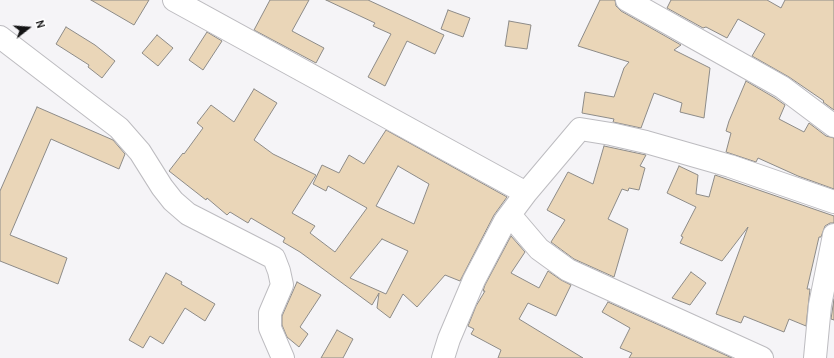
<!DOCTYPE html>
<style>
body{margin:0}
#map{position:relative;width:834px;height:358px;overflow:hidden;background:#f5f4f7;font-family:Karla,sans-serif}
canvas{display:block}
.north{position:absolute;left:8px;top:8px;width:40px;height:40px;-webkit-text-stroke:3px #fff;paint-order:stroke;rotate:73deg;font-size:11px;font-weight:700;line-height:16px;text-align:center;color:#141415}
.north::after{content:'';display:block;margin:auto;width:14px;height:18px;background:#141415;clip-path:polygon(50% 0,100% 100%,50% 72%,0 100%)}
</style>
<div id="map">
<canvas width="834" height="358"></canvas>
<div class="north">N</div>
</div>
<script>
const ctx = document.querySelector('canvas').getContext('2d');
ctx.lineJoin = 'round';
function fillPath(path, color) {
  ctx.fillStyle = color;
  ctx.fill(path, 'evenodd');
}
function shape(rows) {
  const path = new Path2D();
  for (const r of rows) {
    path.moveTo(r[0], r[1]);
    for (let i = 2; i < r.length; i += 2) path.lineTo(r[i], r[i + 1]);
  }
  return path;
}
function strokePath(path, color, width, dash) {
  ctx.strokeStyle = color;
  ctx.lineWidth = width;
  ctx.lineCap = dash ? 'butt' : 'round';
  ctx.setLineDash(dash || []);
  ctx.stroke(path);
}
const building = shape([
 [91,0,149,0,134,25,91,0],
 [270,0,309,0,292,31,324,48,316,63,254,30,270,0],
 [326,0,368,0,444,35,435,54,407,41,385,86,368,77,391,34,373,26,375,23,326,0],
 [600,0,615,0,616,6,621,11,681,45,674,50,710,68,704,118,680,112,682,103,654,93,641,128,613,122,614,119,582,113,585,92,614,97,624,68,629,62,578,46,600,0],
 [671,0,767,0,781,8,785,0,834,0,834,110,823,102,824,101,789,77,752,56,765,34,738,19,727,38,706,27,703,28,667,8,671,0],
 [448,10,470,18,463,37,441,29,448,10],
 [509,21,531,25,527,49,505,46,509,21],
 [66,27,95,45,115,61,102,78,88,67,89,65,56,44,66,27],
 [207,32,222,41,203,70,189,60,207,32],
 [157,35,173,48,158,66,142,53,157,35],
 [746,81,775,98,785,105,779,119,804,132,809,123,826,136,834,138,834,189,798,176,758,158,756,162,726,152,731,133,726,131,729,121,746,81],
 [254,89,277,103,254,140,273,154,316,175,292,213,315,226,310,233,335,252,367,208,328,186,326,191,313,184,322,165,339,173,349,155,364,164,386,130,507,197,494,215,460,281,445,275,417,307,403,294,390,318,377,308,379,293,372,305,300,252,283,242,285,238,251,218,248,223,230,212,227,215,207,198,206,200,169,171,183,153,184,154,203,128,197,123,211,105,234,122,254,89],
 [398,166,429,184,414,224,376,206,398,166],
 [382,239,408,251,386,294,350,278,382,239],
 [37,107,113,140,125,154,119,169,51,139,10,235,67,258,58,284,0,261,0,191,37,107],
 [604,146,646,155,640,166,645,168,639,190,629,188,628,191,622,189,608,219,628,229,614,277,574,259,551,242,565,220,547,210,568,172,593,184,604,146],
 [679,166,698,175,696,194,709,197,715,175,834,216,834,223,830,223,825,226,821,237,819,237,807,289,810,289,806,326,789,319,784,332,744,316,741,323,716,314,748,227,722,261,680,243,683,237,681,236,696,207,667,193,679,166],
 [511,236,525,252,511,273,539,288,548,271,561,280,571,285,556,316,528,303,519,319,583,358,498,358,501,350,471,334,474,329,468,326,476,306,485,291,483,291,485,285,511,236],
 [691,272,706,283,690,305,672,298,691,272],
 [166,273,182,282,181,284,215,304,205,321,185,308,163,344,150,336,143,348,129,340,166,273],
 [297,282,321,295,300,327,308,334,299,347,287,337,282,325,282,316,297,282],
 [834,299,834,320,831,319,834,299],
 [608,302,732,358,629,358,632,353,620,348,630,328,602,312,608,302],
 [337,330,353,339,343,358,321,358,337,330]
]);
const minor = shape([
 [174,0,526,193],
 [627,0,782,87,834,126],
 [0,37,119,128,140,152,162,187,173,201,188,214,274,258,279,271,282,285,270,313,270,328,283,358],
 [510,215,539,249,568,270,762,358],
 [443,358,449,339,474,280,505,221,526,193,580,129,611,134,646,142,730,166,834,202],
 [815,358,820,305,834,235]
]);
fillPath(building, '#ead6b8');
strokePath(building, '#8d8b88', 1);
strokePath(minor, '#bdbcc0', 24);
strokePath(minor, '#fff', 22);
</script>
